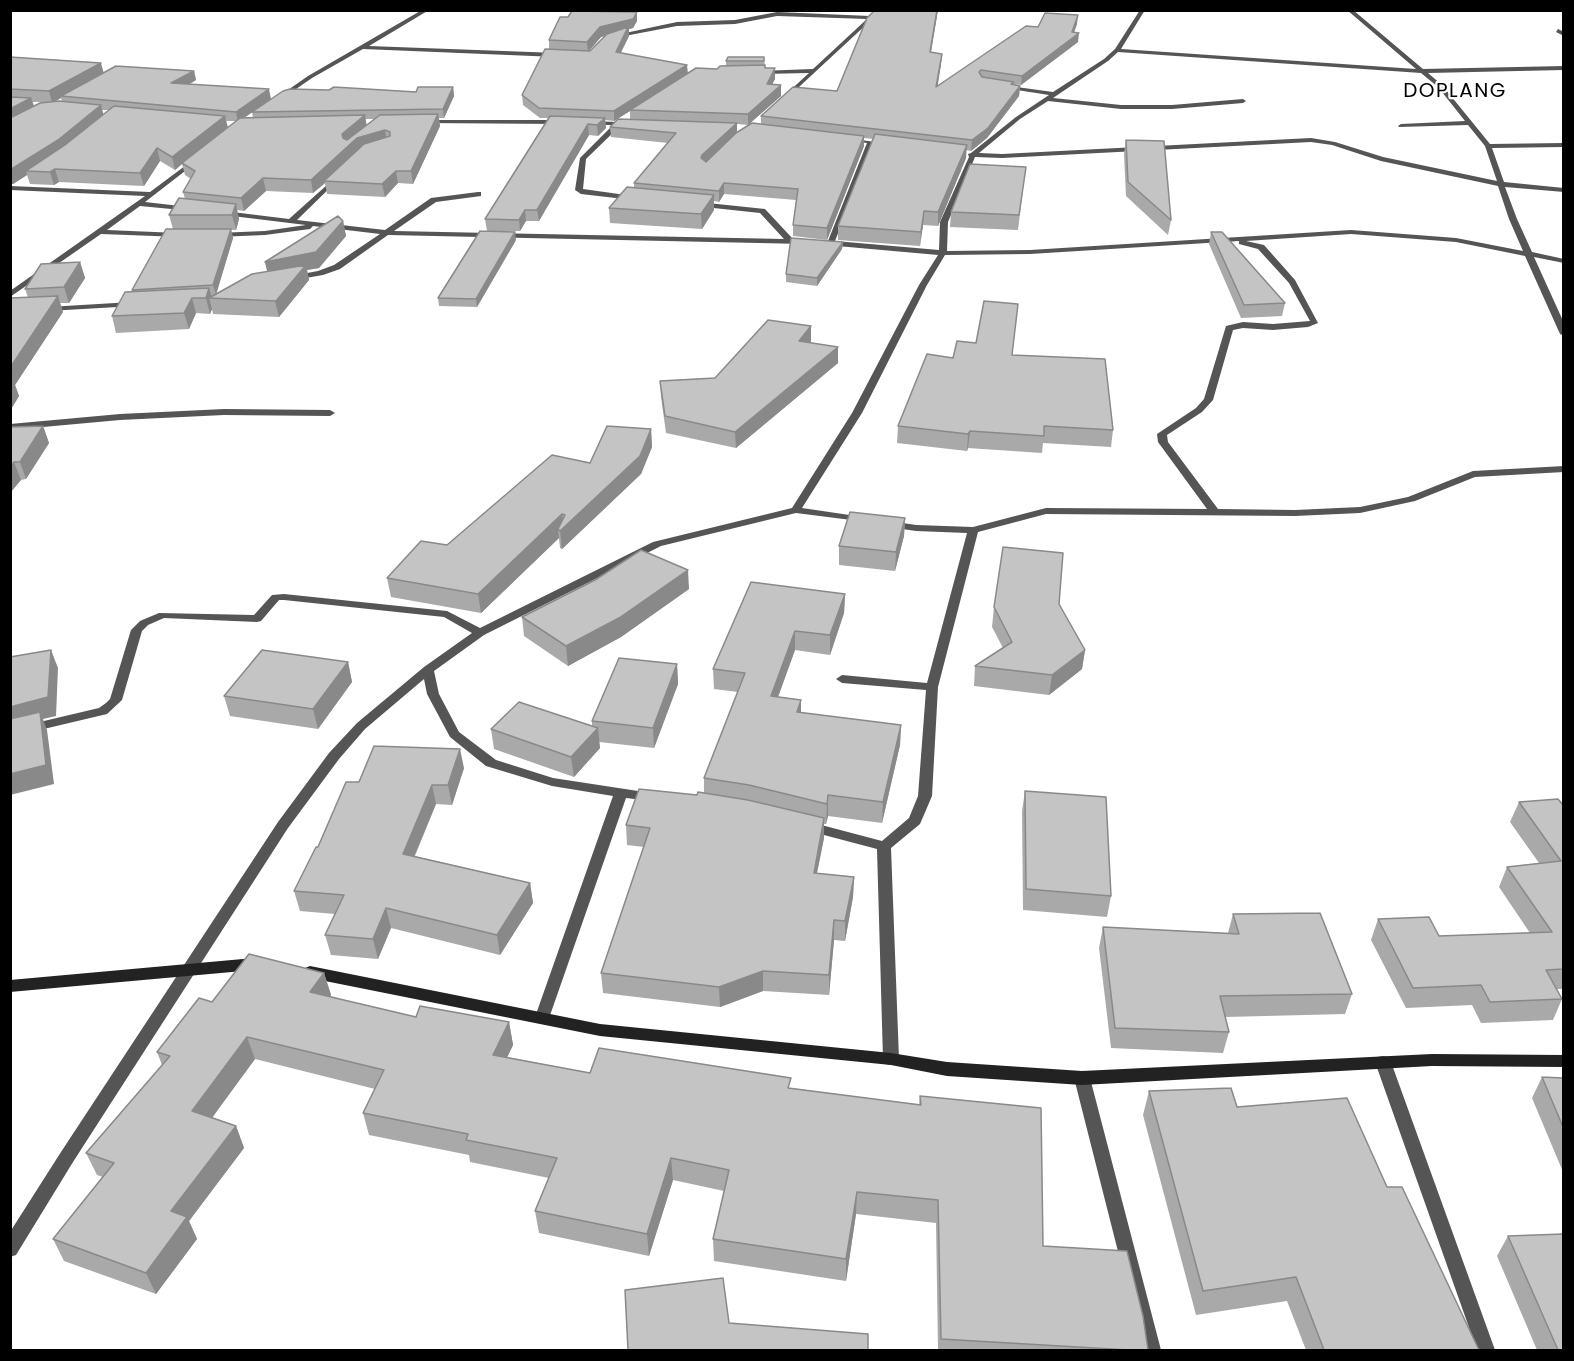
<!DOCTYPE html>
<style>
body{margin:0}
#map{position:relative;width:1574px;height:1361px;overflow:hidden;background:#fff;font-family:Poppins,sans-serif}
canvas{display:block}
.frame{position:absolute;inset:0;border:12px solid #000;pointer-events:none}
</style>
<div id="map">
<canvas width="1574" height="1361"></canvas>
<div class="frame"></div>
</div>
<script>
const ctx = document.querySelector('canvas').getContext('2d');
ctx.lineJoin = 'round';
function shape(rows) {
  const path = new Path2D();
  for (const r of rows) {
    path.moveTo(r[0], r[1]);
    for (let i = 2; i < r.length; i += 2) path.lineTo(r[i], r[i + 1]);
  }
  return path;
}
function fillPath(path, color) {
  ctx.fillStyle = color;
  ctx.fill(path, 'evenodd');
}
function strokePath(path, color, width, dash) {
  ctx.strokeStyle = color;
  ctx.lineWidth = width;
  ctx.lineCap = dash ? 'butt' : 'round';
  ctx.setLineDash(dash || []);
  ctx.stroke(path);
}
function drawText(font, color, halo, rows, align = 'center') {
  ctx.font = font + ' Poppins,sans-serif';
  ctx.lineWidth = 4.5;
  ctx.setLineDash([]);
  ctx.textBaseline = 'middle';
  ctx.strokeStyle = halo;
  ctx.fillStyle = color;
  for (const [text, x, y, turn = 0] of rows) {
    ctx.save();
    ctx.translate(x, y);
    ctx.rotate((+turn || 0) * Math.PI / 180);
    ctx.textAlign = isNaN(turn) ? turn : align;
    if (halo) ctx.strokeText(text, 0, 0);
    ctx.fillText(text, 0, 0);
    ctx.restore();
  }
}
const street = shape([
 [422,10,429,10,369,46,557,53,560,55,557,57,363,49,312,78,283,98,278,97,308,76,422,10],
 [876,10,882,10,786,99,784,96,809,73,761,74,759,71,813,69,867,19,777,16,735,24,677,26,614,38,611,36,677,22,735,20,777,12,870,16,876,10],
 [1140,10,1145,10,1121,49,1416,69,1347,10,1353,10,1423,69,1564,66,1564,70,1428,73,1442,85,1490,144,1564,143,1564,147,1492,148,1504,182,1564,188,1564,192,1505,187,1517,219,1532,252,1564,259,1564,263,1534,257,1564,323,1564,336,1560,334,1525,256,1456,242,1351,234,1246,241,1264,245,1295,280,1318,323,1308,327,1273,330,1243,328,1233,330,1213,400,1202,412,1167,435,1168,442,1218,509,1295,510,1360,507,1408,497,1473,471,1564,466,1564,472,1475,477,1415,501,1360,513,1295,516,1046,514,978,532,938,687,932,796,920,824,891,848,899,1059,897,1064,891,1065,885,1064,883,1059,877,849,805,830,803,827,805,824,810,822,882,841,909,818,918,796,926,690,842,683,836,679,842,675,927,683,967,533,916,531,889,527,884,524,889,521,916,525,973,527,1046,508,1207,509,1158,442,1157,434,1196,408,1204,399,1226,326,1243,322,1273,324,1310,321,1289,283,1258,249,1239,244,1239,241,1030,254,945,255,927,285,862,413,802,508,863,517,867,518,868,520,867,522,796,513,661,546,484,635,434,671,439,694,459,732,496,760,553,778,651,793,656,794,658,797,656,800,651,801,626,798,548,1021,543,1023,538,1021,535,1017,613,796,552,786,486,766,450,737,427,694,424,679,365,729,339,759,288,828,73,1162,16,1255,10,1257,10,1232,61,1152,278,822,329,753,357,723,424,667,472,633,444,617,284,600,279,600,261,621,257,622,164,618,148,625,142,631,122,700,107,714,10,737,10,729,99,708,106,703,110,699,131,630,140,621,159,613,254,615,272,595,284,594,447,611,480,628,653,542,792,508,852,413,919,285,938,255,826,245,825,243,828,241,867,143,846,140,846,138,890,144,887,146,873,144,835,241,939,250,940,222,969,157,968,154,971,153,1016,117,1049,95,1004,88,1002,85,1053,92,1104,59,1115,49,1140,10],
 [1118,52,1421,73,1438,87,1465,121,1401,124,1398,126,1399,127,1468,125,1485,146,1497,181,1383,157,1335,142,1311,138,1002,154,979,153,1020,119,1048,101,1121,109,1172,109,1243,103,1246,101,1243,99,1172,105,1121,105,1053,98,1108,61,1118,52],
 [1311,142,1332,145,1381,161,1498,186,1509,219,1523,251,1456,238,1351,230,1030,250,947,251,948,222,975,157,1002,158,1311,142],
 [1558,29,1564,32,1564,36,1556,32,1558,29],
 [426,120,561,120,564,122,561,124,424,123,424,121,426,120],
 [620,120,633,124,630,126,620,126,586,159,583,189,633,196,637,198,633,200,581,194,575,190,580,158,613,125,591,125,588,123,591,121,617,122,620,120],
 [193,160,198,161,145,202,189,207,193,209,192,211,140,206,107,230,178,233,181,233,181,237,101,234,10,297,10,291,145,196,10,190,10,186,150,192,193,160],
 [337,176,340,178,339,179,297,220,385,230,431,198,478,192,481,192,481,196,436,202,394,231,784,239,760,213,695,206,694,204,698,202,765,209,793,239,805,240,809,242,805,244,388,235,340,269,323,275,294,280,290,278,291,276,318,271,334,265,380,234,313,226,310,229,265,235,217,237,213,235,217,233,265,231,306,225,224,215,220,213,224,211,289,219,337,176],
 [132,302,136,304,135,306,48,311,44,309,48,307,132,302],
 [224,409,330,410,335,413,330,416,224,415,120,420,10,430,10,424,120,414,224,409],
 [1383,1056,1389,1057,1391,1062,1495,1350,1477,1350,1375,1062,1377,1057,1383,1056],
 [1082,1071,1088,1073,1090,1078,1161,1350,1143,1350,1074,1078,1076,1073,1082,1071]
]);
const secondary = shape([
 [254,958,259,960,261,964,259,968,254,970,10,992,10,980,254,958],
 [310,966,600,1024,891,1053,947,1062,1082,1071,1432,1054,1564,1055,1564,1067,1432,1066,1082,1085,947,1076,891,1065,600,1036,310,978,305,976,303,972,305,968,310,966]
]);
const wall = shape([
 [875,10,938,10,931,53,941,64,937,87,1038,27,1077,24,1074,32,1078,42,1021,85,1013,84,1020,86,1019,96,987,138,971,151,966,150,966,158,938,226,923,225,920,246,838,240,838,226,873,139,864,138,864,146,827,240,793,236,793,225,796,200,724,194,719,202,714,201,714,210,702,229,610,223,609,208,634,187,634,183,668,143,611,137,610,127,630,119,630,111,614,121,605,120,606,128,598,136,589,135,539,221,526,221,520,231,487,231,485,219,549,118,540,118,523,105,522,95,549,49,549,40,568,17,637,12,637,21,633,28,629,29,629,36,621,53,688,73,717,69,726,66,726,61,764,57,765,68,775,68,775,79,772,84,781,96,748,125,737,124,737,133,761,124,761,116,837,91],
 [605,36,590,51,589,51,601,37],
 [10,57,104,73,194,71,196,80,190,84,271,99,244,118,253,118,252,112,453,87,454,96,444,118,439,118,440,126,413,184,398,183,385,197,327,194,325,183,313,193,266,191,244,211,237,210,239,219,236,230,231,230,233,238,216,294,267,271,265,262,343,221,346,236,319,268,307,270,309,280,279,317,213,314,212,309,210,314,196,313,189,329,116,333,112,316,132,292,132,290,173,229,169,215,185,199,183,192,191,179,185,175,182,164,175,170,160,161,144,186,59,182,54,185,30,184,27,175,13,184,10,184],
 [61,98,62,102,54,102],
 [33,102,47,102,34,106],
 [102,110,109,110,104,115],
 [365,119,374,119,366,125],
 [226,121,236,121,228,127],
 [1126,140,1171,220,1168,235,1126,196,1124,154],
 [1024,181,1018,230,950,227,951,212],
 [1211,232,1285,303,1282,316,1241,318,1209,244],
 [516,240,477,307,439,306,438,298],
 [843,242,842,249,817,286,786,282,786,274],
 [80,262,85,278,69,303,60,303,63,312,15,385,19,396,10,411,10,298,28,297,25,289],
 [811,326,811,342,810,343,838,363,736,448,666,433,661,397,660,381,715,378],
 [1012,355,1113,430,1111,447,1043,443,1042,453,968,448,967,451,897,443,898,426],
 [43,426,49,443,26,479,21,480,10,493,10,427],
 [651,429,652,447,641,474,562,549,560,548,559,538,481,613,391,597,387,578,447,545],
 [905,518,904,536,895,571,839,565,839,546],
 [689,589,621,637,568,666,524,636,522,617],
 [845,594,844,613,830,655,795,650,778,697,801,700,801,713,901,725,900,745,882,823,828,816,826,824,824,824,824,838,817,873,854,877,853,897,845,941,834,940,829,995,763,991,720,1007,603,993,601,973,644,847,627,845,626,825,704,793,704,778,738,692,714,689,713,669],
 [1059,604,1085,650,1082,669,1049,695,974,686,975,666,1003,648,992,627,994,607],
 [348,662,352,682,318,729,230,716,224,696],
 [677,664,678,684,654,748,599,742,600,748,574,777,494,749,491,729,592,726,592,721],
 [464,768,452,805,436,804,415,856,530,883,533,903,500,955,391,928,378,959,331,955,325,935,335,914,300,911,294,891,318,847,359,782],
 [1025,791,1111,896,1107,917,1023,910,1022,811],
 [1519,802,1563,805,1563,989,1557,989,1562,999,1553,1020,1481,1023,1472,1005,1406,1008,1371,940,1378,919,1439,936,1530,933,1499,887,1507,867,1539,863,1510,822],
 [1233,914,1352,994,1345,1014,1225,1017,1229,1032,1223,1053,1111,1048,1099,948,1103,927,1228,933],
 [324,973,331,995,329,997,416,1017,509,1022,513,1045,507,1057,590,1073,791,1088,919,1105,920,1096,1043,1246,1148,1350,938,1350,936,1223,856,1214,846,1281,714,1261,713,1239,724,1191,673,1180,649,1256,539,1233,535,1211,549,1178,470,1162,469,1155,369,1135,363,1113,375,1089,255,1059,212,1117,236,1126,244,1148,189,1221,197,1239,156,1294,64,1261,53,1239,103,1177,97,1175,86,1153,162,1065,157,1052,212,1002],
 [1542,1077,1563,1078,1563,1172,1532,1098],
 [1149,1091,1237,1107,1387,1187,1479,1350,1306,1350,1287,1301,1196,1315,1143,1115],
 [1508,1236,1563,1350,1537,1350,1497,1256]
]);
const shadedWall = shape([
 [937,10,938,10,929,62,930,52],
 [637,12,637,21,633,28,629,29,629,36,616,61,616,52,627,30,601,37,588,52,587,42,600,27],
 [1078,15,1077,24,1072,38,1079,33,1078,42,1021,85,1022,76,1072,32],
 [942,54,941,64,936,97,936,87],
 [101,63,104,74,61,96,61,98,52,103,49,91],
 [687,65,688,74,630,110,630,111,614,121,614,111],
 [775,68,775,79,767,94,767,84],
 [194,71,196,80,174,92,171,83],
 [781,85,781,96,748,125,748,114],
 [1020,86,1019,96,987,138,971,151,972,140],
 [453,87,454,96,444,118,443,109],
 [269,89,271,99,238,122,236,112],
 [31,98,35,110,10,123,10,109],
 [101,105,104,117,62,152,26,171,27,175,13,184,10,184,10,170],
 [438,114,440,126,413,184,411,171],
 [365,115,367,127,357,138,385,130,387,142,324,181,325,183,313,193,311,180,342,134],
 [225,116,228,129,182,163,182,164,175,170,172,157],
 [605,118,606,128,598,136,597,125],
 [737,123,737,133,702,169,702,155],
 [588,124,589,135,539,221,537,210],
 [864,136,864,146,827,240,827,228],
 [967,145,966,158,938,226,938,212],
 [157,148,160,161,144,186,140,173],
 [55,169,59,182,54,185,50,172],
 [396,171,398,183,385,197,382,184],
 [263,178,266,191,244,211,241,198],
 [724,183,724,194,719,202,719,191],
 [714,195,714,210,702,229,701,214],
 [236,204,239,219,236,230,232,215],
 [525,210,526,221,520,231,519,220],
 [924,211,923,225,920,246,921,232],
 [343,221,346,236,319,268,307,270,309,280,279,317,265,262],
 [231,229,233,238,216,295,213,285],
 [515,232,516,240,477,307,476,299],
 [843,242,842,249,817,286,817,278],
 [80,262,85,278,69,303,64,287],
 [209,288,212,298,209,298,212,309,210,314,206,298],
 [58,296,63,312,15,385,19,396,10,411,10,368],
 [192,298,196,313,189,329,184,313],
 [811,326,811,342,799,357,799,341],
 [838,347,838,363,736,448,735,432],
 [43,426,49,443,26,479,20,462],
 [651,429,652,447,641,474,562,549,560,531,558,529,559,538,481,613,478,594,562,514,564,527],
 [970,431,968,448,967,451,968,434],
 [14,462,21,480,10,493,10,467],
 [905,518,904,536,895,571,896,552],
 [688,570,689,589,621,637,568,666,566,646],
 [845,594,844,613,830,655,830,635],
 [795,631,795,650,771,716,771,696],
 [51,650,58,668,56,716,43,719,47,730,54,784,10,795,10,707],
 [1085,650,1082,669,1049,695,1052,675],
 [348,662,352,682,318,729,313,709],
 [677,664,678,684,654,748,653,728],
 [801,700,801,720,797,712],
 [901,725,900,745,882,823,883,802],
 [598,728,600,748,574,777,571,757],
 [460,749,464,768,452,805,448,785],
 [432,785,436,804,407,873,403,854],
 [828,795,828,816,826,824,827,804],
 [824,818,824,838,813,892,814,873],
 [854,877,853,897,845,941,845,921],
 [530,883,533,903,500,955,497,935],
 [386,908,391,928,378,959,373,939],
 [834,920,834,940,829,995,829,975],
 [763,971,763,991,720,1007,719,987],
 [324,973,331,995,316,1015,310,992],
 [509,1022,513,1045,498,1077,493,1055],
 [247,1037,255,1059,201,1133,192,1111],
 [236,1126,244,1148,189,1221,197,1239,156,1294,146,1273,171,1211],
 [671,1158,673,1180,649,1256,647,1234],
 [857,1192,856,1214,846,1281,846,1259]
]);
const building = shape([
 [875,10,937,10,930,52,942,54,936,87,1026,26,1038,27,1045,13,1078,15,1072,32,1079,33,1022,76,981,70,979,72,982,77,1014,82,1011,84,1020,86,988,128,972,140,761,116,793,87,837,91,867,18,875,10],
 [572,11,637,12,633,19,600,27,587,42,549,40,560,17,568,17,572,11],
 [628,27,616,52,687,65,614,111,539,108,522,95,545,49,590,51,607,34,628,27],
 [10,57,101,63,49,91,10,89,10,57],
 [728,57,764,57,764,61,726,61,728,57],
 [765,65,765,68,775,68,767,84,781,85,748,114,630,110,696,68,717,69,720,66,765,65],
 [116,66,194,71,171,83,269,89,236,112,61,96,116,66],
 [334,87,416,92,418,87,453,87,443,109,252,112,283,91,290,89,329,90,334,87],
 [10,97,31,98,10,109,10,97],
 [59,101,101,105,58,140,10,170,10,118,40,103,59,101],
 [114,106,225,116,172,157,157,148,140,173,55,169,50,172,26,171,65,145,114,106],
 [438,114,411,171,396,171,382,184,324,181,364,144,390,136,390,132,385,130,357,138,311,180,263,178,241,198,183,192,195,171,182,163,240,118,365,115,342,134,343,138,347,140,380,115,438,114],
 [550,116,605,118,597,125,588,124,537,210,525,210,519,220,485,219,550,116],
 [618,119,737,123,702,155,701,158,706,162,736,133,752,123,864,136,827,228,793,225,798,189,724,183,719,191,634,183,676,133,610,127,618,119],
 [875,134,967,145,938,212,924,211,921,232,838,226,875,134],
 [1126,140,1164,141,1171,220,1128,182,1126,140],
 [970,164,1026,167,1019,215,951,212,970,164],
 [627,187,714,195,701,214,609,208,627,187],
 [179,198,236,204,232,215,169,215,179,198],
 [338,216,343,221,316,252,265,262,338,216],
 [166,229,231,229,213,285,132,290,166,229],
 [480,231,515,232,476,299,438,298,480,231],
 [1211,232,1222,232,1285,303,1244,305,1211,232],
 [791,238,843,242,817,278,786,274,791,238],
 [80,262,64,287,25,289,41,264,80,262],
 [306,265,276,301,209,298,252,274,306,265],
 [209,288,206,298,192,298,184,313,112,316,125,292,209,288],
 [58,296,10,368,10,298,58,296],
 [984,301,1018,304,1012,355,1105,359,1113,430,1044,426,1044,436,970,431,968,434,898,426,927,354,953,358,957,341,976,343,984,301],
 [768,320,811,326,799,341,838,347,735,432,665,416,660,381,715,378,768,320],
 [43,426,20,462,14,462,10,467,10,427,43,426],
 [607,426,651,429,640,456,560,531,558,529,565,515,562,514,478,594,387,578,421,541,447,545,552,455,590,463,607,426],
 [850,512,905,518,896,552,839,546,850,512],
 [1003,547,1063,553,1059,604,1085,650,1052,675,975,666,1012,642,994,607,1003,547],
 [641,550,688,570,619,618,566,646,522,617,595,580,641,550],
 [751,582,845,594,830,635,795,631,771,696,801,700,797,712,901,725,883,802,828,795,827,804,749,785,704,778,745,673,713,669,751,582],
 [51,650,48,697,10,707,10,657,51,650],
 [262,650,348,662,313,709,224,696,262,650],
 [619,658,677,664,653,728,592,721,619,658],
 [519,702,598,728,571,757,491,729,519,702],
 [40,712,46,765,10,774,10,719,40,712],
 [374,746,460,749,448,785,432,785,403,854,530,883,497,935,386,908,373,939,325,935,344,895,294,891,316,847,318,847,346,782,359,782,374,746],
 [639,789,697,795,698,792,748,800,824,818,814,873,854,877,845,921,834,920,829,975,763,971,719,987,601,973,650,828,626,825,639,789],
 [1025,791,1106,797,1111,896,1026,889,1025,791],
 [1558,799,1563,805,1563,969,1546,970,1562,999,1490,1002,1481,985,1413,988,1378,919,1429,917,1439,936,1552,932,1507,867,1561,861,1519,802,1558,799],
 [1320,913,1352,994,1220,996,1229,1032,1115,1028,1103,927,1239,934,1233,914,1320,913],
 [249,954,324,973,310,992,416,1017,420,1006,509,1022,493,1055,590,1073,599,1048,791,1078,788,1088,921,1105,920,1096,1041,1108,1043,1246,1127,1251,1143,1316,1148,1350,1129,1350,941,1339,938,1200,857,1192,846,1259,713,1239,729,1170,671,1158,647,1234,535,1211,557,1158,466,1140,468,1134,363,1113,384,1070,247,1037,192,1111,236,1126,171,1211,187,1217,146,1273,53,1239,114,1163,86,1153,170,1056,157,1052,199,998,212,1002,249,954],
 [1542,1077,1563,1078,1563,1127,1542,1077],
 [1231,1088,1237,1107,1347,1098,1387,1187,1402,1187,1479,1350,1324,1350,1296,1277,1203,1291,1149,1091,1231,1088],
 [1563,1234,1563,1350,1558,1350,1508,1236,1563,1234],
 [723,1278,729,1323,868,1334,868,1350,628,1350,625,1290,723,1278]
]);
const farQuarternames = [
 ["DOPLANG",1455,92]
];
fillPath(street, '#555');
fillPath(secondary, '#222');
fillPath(wall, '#a9a9a9');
fillPath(shadedWall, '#898989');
fillPath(building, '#c4c4c4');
strokePath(building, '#898989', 1.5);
ctx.letterSpacing = '1.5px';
drawText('20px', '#000', '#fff', farQuarternames);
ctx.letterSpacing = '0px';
</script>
